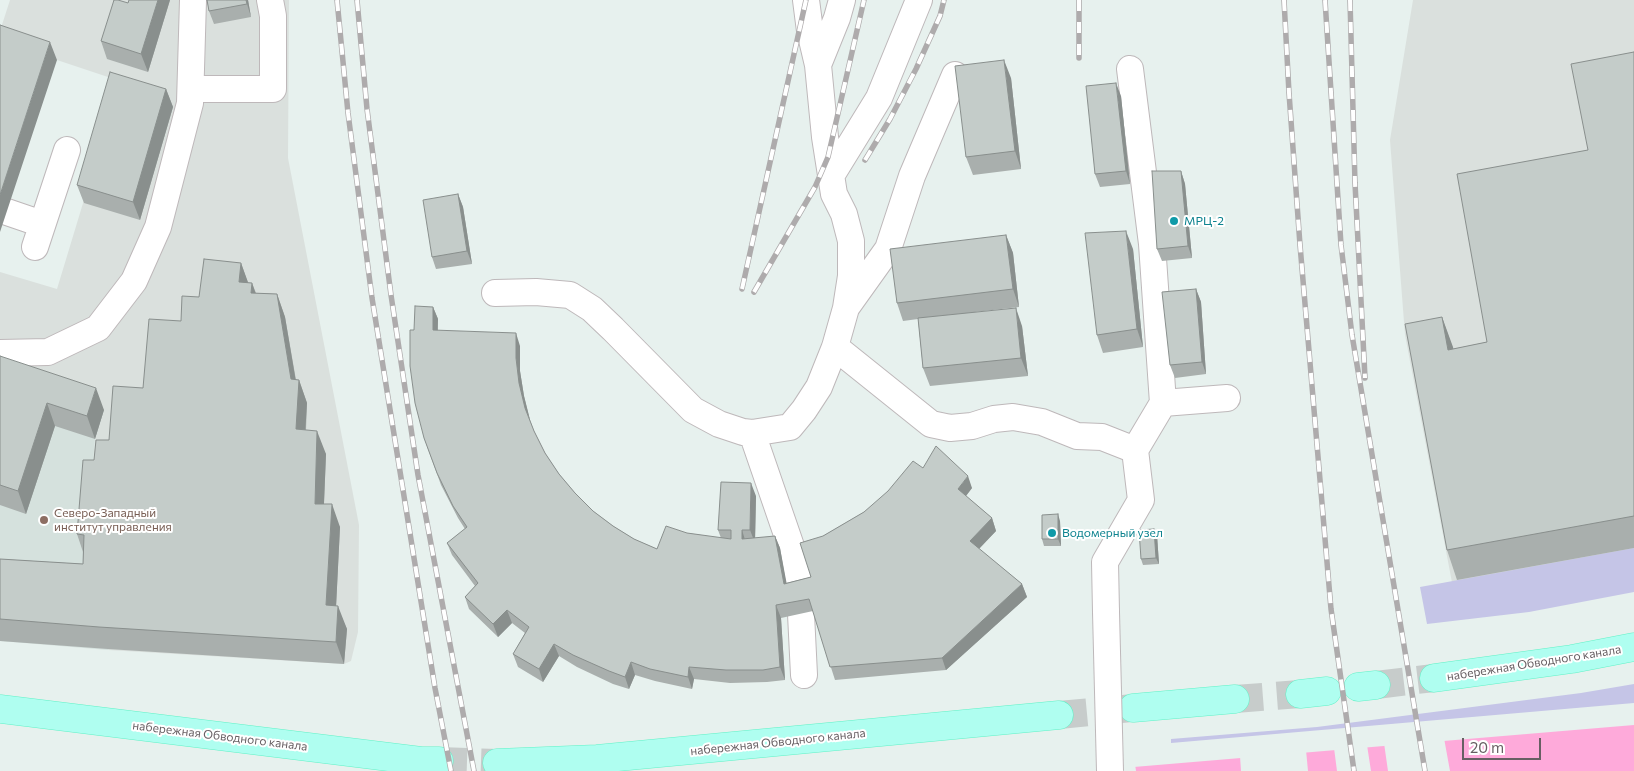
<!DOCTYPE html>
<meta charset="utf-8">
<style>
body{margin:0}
#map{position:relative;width:1634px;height:771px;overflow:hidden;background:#e7f1ee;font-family:Commissioner,sans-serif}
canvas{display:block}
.scale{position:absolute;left:1462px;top:738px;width:79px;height:22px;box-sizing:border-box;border:2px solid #675f63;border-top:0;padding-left:6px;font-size:15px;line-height:18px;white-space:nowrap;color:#675f63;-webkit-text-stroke:4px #fff;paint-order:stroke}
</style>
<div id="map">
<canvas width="1634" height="771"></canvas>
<div class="scale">20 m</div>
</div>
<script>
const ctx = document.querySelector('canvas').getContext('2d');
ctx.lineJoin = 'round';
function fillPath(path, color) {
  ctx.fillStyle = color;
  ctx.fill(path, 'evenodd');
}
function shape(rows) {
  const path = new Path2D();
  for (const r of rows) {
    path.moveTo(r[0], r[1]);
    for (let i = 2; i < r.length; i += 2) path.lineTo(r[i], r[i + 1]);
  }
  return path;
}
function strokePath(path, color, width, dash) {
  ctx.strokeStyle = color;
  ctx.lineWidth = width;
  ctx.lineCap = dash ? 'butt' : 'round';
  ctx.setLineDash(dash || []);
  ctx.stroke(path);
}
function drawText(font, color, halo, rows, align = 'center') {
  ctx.font = font + ' Commissioner,sans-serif';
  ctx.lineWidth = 4;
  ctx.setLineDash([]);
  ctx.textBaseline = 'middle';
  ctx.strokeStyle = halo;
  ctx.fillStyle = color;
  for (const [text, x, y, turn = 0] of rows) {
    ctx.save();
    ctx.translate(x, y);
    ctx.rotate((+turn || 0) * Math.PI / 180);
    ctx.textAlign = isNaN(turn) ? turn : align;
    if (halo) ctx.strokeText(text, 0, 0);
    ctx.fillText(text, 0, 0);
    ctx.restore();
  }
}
const industrial = shape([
 [10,0,289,0,288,158,359,525,358,632,351,661,344,664,108,650,110,630,85,557,95,439,104,411,0,376,0,272,57,289,120,81,0,41,0,31],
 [1413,0,1634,0,1634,560,1454,593,1405,335,1390,140]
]);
const education = shape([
 [0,376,104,410,95,439,85,557,110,630,108,650,0,641]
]);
const green = shape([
 [1634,548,1634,592,1529,612,1427,624,1420,587],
 [1634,684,1634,703,1171,743,1171,739,1317,727,1581,693]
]);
const water = shape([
 [1634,725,1634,771,1086,771]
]);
const pier = shape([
 [1444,738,1450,771,1388,771,1384,743],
 [1367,745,1371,771,1337,771,1334,748],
 [1306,750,1308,771,1241,771,1240,756],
 [1135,764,1136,771,1084,771,1086,769]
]);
const majorTunnel = shape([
 [1376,685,1434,678],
 [1235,699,1300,694],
 [1059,715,1133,708],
 [439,761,497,763]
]);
const minor = shape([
 [818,65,837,18,842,0],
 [1130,69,1152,244,1163,403],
 [191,89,273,89,273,16,270,0],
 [831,176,879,98,919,0],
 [7,212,42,224],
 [35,247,67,150],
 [495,293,536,292,570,295,592,309,613,329,693,410,719,424,743,432,752,433,790,427,804,410,819,387,835,347,846,308,851,276,851,241,844,214,834,194,825,137,818,65,810,31,806,0],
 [848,305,888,249,912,176,955,75],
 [835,347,931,424,950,428,972,426,994,419,1013,417,1042,422,1077,436,1102,437,1135,450],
 [0,353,48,352,98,328,134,281,158,227,190,103,193,0],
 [752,433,794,555,800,593],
 [1106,612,1105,562,1141,500,1135,450,1163,403,1227,398],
 [801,614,804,675]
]);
const major = shape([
 [1434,678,1572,659,1634,647],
 [1358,687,1376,685],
 [1300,694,1327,691],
 [1133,708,1235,699],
 [0,709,421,761,439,761],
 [497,763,597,759,1059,715]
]);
const rail = shape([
 [337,0,348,113,372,298,435,688,451,771],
 [357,0,367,109,391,295,418,475,474,771],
 [1079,0,1079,58],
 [1284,0,1289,93,1300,245,1331,609,1354,771],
 [1325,0,1341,245,1352,335,1425,771],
 [1350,0,1355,183,1365,378],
 [865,160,890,119,916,69,940,16,944,0],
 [742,289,806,0],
 [754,292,815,187,828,157,864,0]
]);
const minorBridge = shape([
 [1106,612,1110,771]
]);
const wall = shape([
 [129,0,170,0,148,72,107,59,101,41,128,3],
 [207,0,248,0,251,17,214,24,209,11],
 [1634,52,1634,548,1457,580,1447,550,1442,317,1453,349,1487,342,1588,150],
 [1011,78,1021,169,973,175,966,157],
 [166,89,173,107,140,220,84,203,77,185],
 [1121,96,1130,184,1100,187,1095,174],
 [1181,171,1185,184,1192,258,1162,261,1157,249],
 [458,194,463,207,472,264,436,269,432,257],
 [1006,235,1013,253,1019,307,975,312,1022,326,1028,376,930,386,923,368,918,319,903,321,897,303],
 [1133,249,1143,347,1103,353,1097,335],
 [241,263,248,283,252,283,256,293,277,294,285,317,296,380,299,380,307,403,306,430,326,454,324,504,340,527,336,606,347,629,344,664,108,649,0,641,0,559,83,564,83,552,77,534,94,460,109,440,143,388,181,321,199,297],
 [1196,289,1201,302,1206,374,1175,378,1170,365],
 [433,307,438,319,438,331,520,346,520,371,524,396,530,420,534,431,545,453,559,474,575,493,593,511,613,526,634,539,657,549,687,533,721,538,718,530,756,496,755,538,775,536,780,548,786,583,811,577,823,536,864,512,923,468,972,488,966,496,992,518,996,531,979,549,1022,584,1027,597,946,670,835,680,813,611,781,618,785,680,767,682,730,683,694,679,692,689,655,681,635,675,629,689,613,684,577,667,559,656,543,682,518,667,513,654,525,633,512,623,498,637,469,609,465,597,475,586,452,555,447,543,465,529,458,518,441,485,424,438,414,330],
 [0,356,104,410,95,439,55,426,26,514,0,505],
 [1060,521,1061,546,1044,546,1042,539],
 [1154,529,1157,535,1159,564,1143,565,1141,559]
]);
const shadedWall = shape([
 [158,0,170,0,148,72,141,54],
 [246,0,248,0,251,17,247,4],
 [50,42,57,60,0,232,0,195],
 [1004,60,1011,78,1021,169,1015,151],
 [1116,83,1121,96,1130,184,1126,171],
 [166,89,173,107,140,220,133,202],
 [1181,171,1185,184,1192,258,1188,246],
 [458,194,463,207,472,264,467,251],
 [1126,231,1133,249,1143,347,1137,329],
 [1006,235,1013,253,1019,307,1013,289],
 [241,263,249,285,239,282],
 [252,283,260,306,251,293],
 [1196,289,1201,302,1206,374,1202,362],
 [277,294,285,317,298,394,299,380,307,403,304,452,296,429,291,379],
 [433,307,438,319,437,343,433,330],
 [1016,308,1022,326,1028,376,1021,358],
 [1442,317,1453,347,1459,380,1448,350],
 [516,333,520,346,520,371,524,396,530,420,525,408,519,383,516,358],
 [96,388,104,410,95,439,87,416],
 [47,403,55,426,26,514,18,491],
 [317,431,326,454,323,526,315,504],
 [968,476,972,488,962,501,958,489],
 [751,483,756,496,755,543,750,530],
 [332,504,340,527,335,628,326,605],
 [1058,514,1060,521,1061,546,1058,539],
 [992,518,996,531,974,554,970,541],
 [1154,529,1157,535,1159,564,1156,558],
 [742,530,746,543,742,539],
 [775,536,780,548,789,596,784,584],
 [1022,584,1027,597,946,670,942,658],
 [776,605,781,618,785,680,780,667],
 [338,606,347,629,344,664,336,642],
 [507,610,512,623,498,637,493,624],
 [554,644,559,656,543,682,539,669],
 [631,662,635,675,629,689,625,677],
 [689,667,694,679,692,689,688,677]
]);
const building = shape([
 [114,0,118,0,128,3,129,0,158,0,141,54,101,41,114,0],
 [207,0,246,0,247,4,209,11,207,0],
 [0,25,50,42,0,195,0,25],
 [1634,52,1634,516,1447,550,1405,324,1442,317,1448,350,1487,342,1457,174,1588,150,1571,64,1634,52],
 [1004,60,1015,151,966,157,955,66,1004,60],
 [110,72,166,89,133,202,77,185,110,72],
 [1116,83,1126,171,1095,174,1086,86,1116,83],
 [1152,171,1181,171,1188,246,1157,249,1152,171],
 [458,194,467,251,432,257,423,200,458,194],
 [1126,231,1137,329,1097,335,1085,233,1126,231],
 [1006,235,1013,289,897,303,890,249,1006,235],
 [204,259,241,263,239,282,252,283,251,293,277,294,291,379,299,380,296,429,317,431,315,504,332,504,326,605,338,606,336,642,99,627,0,619,0,559,83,564,84,535,77,534,83,460,94,460,96,440,109,440,113,386,143,388,149,319,181,321,182,296,199,297,204,259],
 [1196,289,1202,362,1170,365,1162,292,1196,289],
 [415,306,433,307,433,330,516,333,516,358,519,383,525,408,534,431,545,453,559,474,575,493,593,511,613,526,634,539,657,549,666,526,687,533,731,539,731,530,718,530,721,482,751,483,750,530,742,530,742,539,775,536,784,584,811,577,800,543,823,536,864,512,888,491,913,461,923,468,936,446,968,476,958,489,992,518,970,541,1022,584,942,658,830,667,809,599,776,605,780,667,763,670,726,670,689,667,688,677,650,669,631,662,625,677,609,671,573,655,554,644,539,669,513,654,529,627,507,610,493,624,465,597,478,583,447,543,467,527,453,506,437,473,424,438,415,403,410,366,410,330,414,330,415,306],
 [1016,308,1021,358,923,368,918,318,1016,308],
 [0,356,96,388,87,416,47,403,18,491,0,485,0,356],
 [1058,514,1058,539,1042,539,1042,515,1058,514],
 [1154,529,1156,558,1141,559,1139,530,1154,529]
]);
const markers = [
 [1174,221,5,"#0f9aa8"],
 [44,520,5,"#8d6e63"],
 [1052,533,5,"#0f9aa8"]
];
const cultureNames = [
 ["МРЦ-2",1184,221],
 ["Водомерный узел",1062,533]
];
const educationNames = [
 ["Северо-Западный",54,513],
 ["институт управления",54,527]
];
const streetNames = [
 ["набережная Обводного канала",1534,663,-9],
 ["набережная Обводного канала",220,736,7],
 ["набережная Обводного канала",778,742,-6]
];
fillPath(industrial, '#dae0dd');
fillPath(education, '#d5e1dd');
fillPath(green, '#c5c5e7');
fillPath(water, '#feaada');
fillPath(pier, '#e7f1ee');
strokePath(majorTunnel, '#c7cccb', 28, [28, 14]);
strokePath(minor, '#beb8ba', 28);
strokePath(major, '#60f1c6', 29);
strokePath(minor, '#fff', 26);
strokePath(major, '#affef0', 28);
strokePath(rail, '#aeabac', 5.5);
strokePath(rail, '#fff', 4, [11]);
strokePath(minorBridge, '#beb8ba', 28, []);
strokePath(minorBridge, '#fff', 26);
fillPath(wall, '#a9afad');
fillPath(shadedWall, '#898f8d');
fillPath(building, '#c4ccc9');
strokePath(building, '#898f8d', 1);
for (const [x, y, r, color] of markers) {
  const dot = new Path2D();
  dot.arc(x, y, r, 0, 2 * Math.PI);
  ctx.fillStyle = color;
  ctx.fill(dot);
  strokePath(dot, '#fff', 2);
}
drawText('12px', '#0d838f', '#fff', cultureNames, 'left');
drawText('12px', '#785e54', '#fff', educationNames, 'left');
drawText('12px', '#675f63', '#fff', streetNames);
</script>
